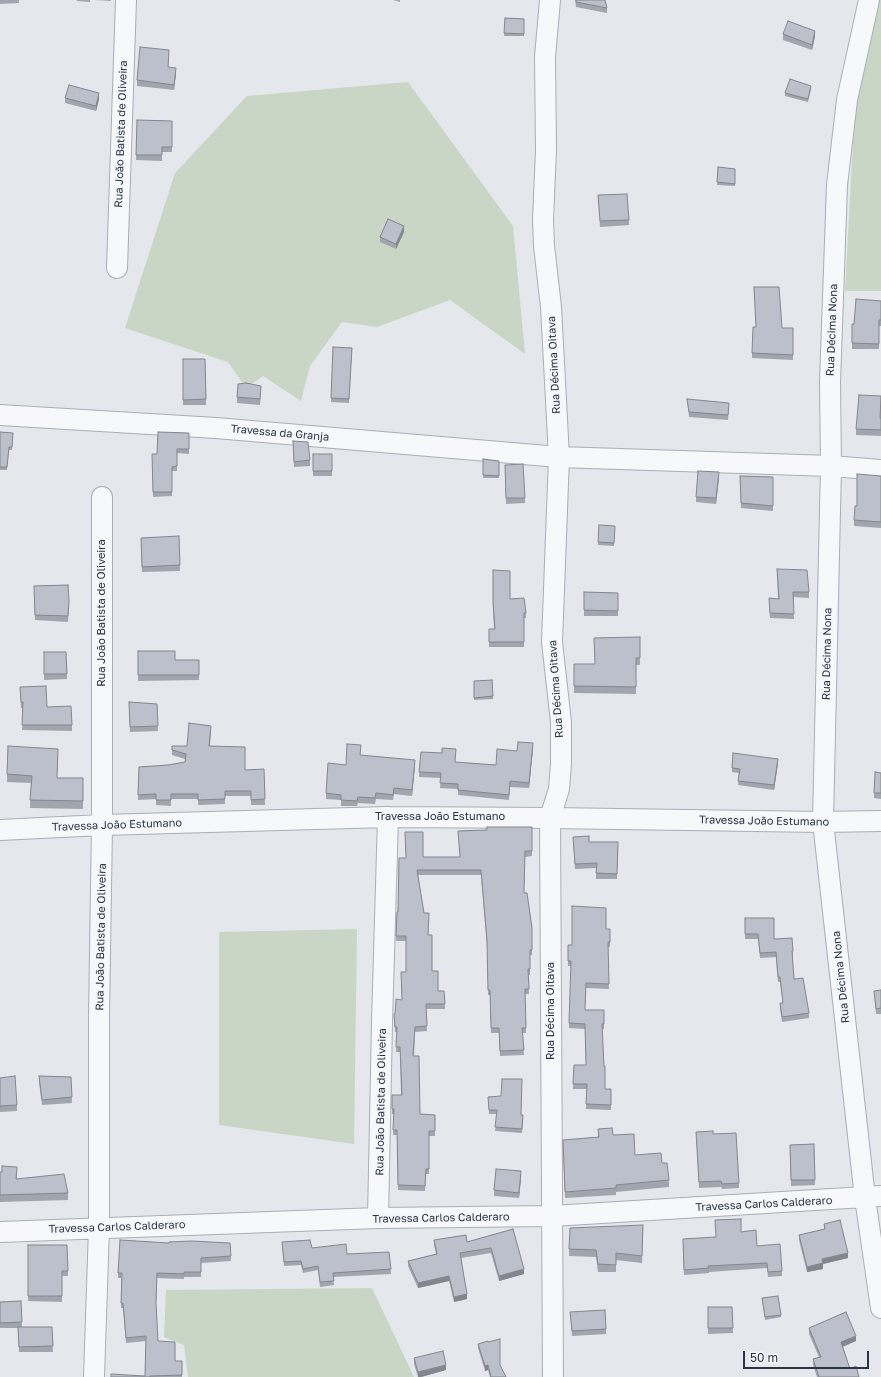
<!DOCTYPE html>
<meta charset="utf-8">
<style>
body{margin:0}
#map{position:relative;width:881px;height:1377px;overflow:hidden;background:#e4e7ec;font-family:"Golos Text",sans-serif}
canvas{display:block}
.scale{position:absolute;left:743px;top:1351px;width:126px;height:18px;box-sizing:border-box;border:2px solid #2b3445;border-top:0;padding-left:5px;font-size:12px;line-height:14px;white-space:nowrap;color:#2b3445;-webkit-text-stroke:3px #f4f6f9;paint-order:stroke}
</style>
<div id="map">
<canvas width="881" height="1377"></canvas>
<div class="scale">50 m</div>
</div>
<script>
const ctx = document.querySelector('canvas').getContext('2d');
ctx.lineJoin = 'round';
function fillPath(path, color) {
  ctx.fillStyle = color;
  ctx.fill(path, 'evenodd');
}
function shape(rows) {
  const path = new Path2D();
  for (const r of rows) {
    path.moveTo(r[0], r[1]);
    for (let i = 2; i < r.length; i += 2) path.lineTo(r[i], r[i + 1]);
  }
  return path;
}
function strokePath(path, color, width, dash) {
  ctx.strokeStyle = color;
  ctx.lineWidth = width;
  ctx.lineCap = dash ? 'butt' : 'round';
  ctx.setLineDash(dash || []);
  ctx.stroke(path);
}
function drawText(font, color, halo, rows, align = 'center') {
  ctx.font = font + ' "Golos Text",sans-serif';
  ctx.lineWidth = 3.5;
  ctx.setLineDash([]);
  ctx.textBaseline = 'middle';
  ctx.strokeStyle = halo;
  ctx.fillStyle = color;
  for (const [text, x, y, turn = 0] of rows) {
    ctx.save();
    ctx.translate(x, y);
    ctx.rotate((+turn || 0) * Math.PI / 180);
    ctx.textAlign = isNaN(turn) ? turn : align;
    if (halo) ctx.strokeText(text, 0, 0);
    ctx.fillText(text, 0, 0);
    ctx.restore();
  }
}
const green = shape([
 [879,0,881,0,881,291,845,291,855,105],
 [408,82,513,226,525,354,450,300,377,327,342,322,310,366,301,401,263,376,246,388,228,362,125,328,175,173,247,96],
 [357,929,354,1144,219,1125,219,932],
 [372,1288,414,1377,188,1377,184,1345,164,1337,166,1290]
]);
const minor = shape([
 [550,0,545,57,546,150,543,220,544,246,551,307,559,457,552,642,561,722,561,764,559,789,550,818,553,1377],
 [869,0,847,100,837,185,830,382,831,466,823,822,865,1198,881,1308],
 [117,268,126,0],
 [0,415,216,428,559,457,831,466,881,470],
 [0,830,102,825,388,817,550,818,823,822,881,821],
 [378,1218,382,1023,388,817],
 [0,1232,378,1218,552,1216,881,1196],
 [94,1377,99,1228,99,1017,102,825,102,497]
]);
const wall = shape([
 [0,0,19,0,19,3,0,4],
 [77,0,90,0,90,2,77,1],
 [96,0,111,0,111,1],
 [393,0,400,0,400,2],
 [575,0,607,8,607,13,576,7],
 [505,18,524,19,524,36,504,36],
 [783,34,815,36,812,50,783,40],
 [169,55,168,67,176,73,174,90,137,86,137,80],
 [811,89,808,102,785,96,785,93],
 [65,98,99,99,96,111,65,103],
 [137,120,172,121,172,152,162,152,162,161,136,160],
 [718,167,735,169,735,186,717,185],
 [598,195,629,220,629,225,600,227],
 [404,232,396,249,380,242,380,237],
 [754,287,782,328,793,328,793,360,752,358,752,353,756,327],
 [881,301,881,326,879,326,879,349,852,349,852,324,854,324],
 [333,347,352,348,349,403,331,402],
 [183,359,205,359,206,405,183,405],
 [261,392,260,405,237,403,237,397],
 [881,396,881,436,856,435,856,429],
 [687,399,729,408,728,420,689,417],
 [0,432,13,433,12,450,9,450,7,470,0,470],
 [189,433,189,454,177,453,177,471,172,471,172,496,153,497,152,454,157,454],
 [293,441,310,460,310,466,294,467],
 [313,454,332,454,332,476,313,476],
 [483,459,499,461,499,478,483,478],
 [505,465,525,498,525,503,506,504],
 [740,476,773,477,773,511,741,508],
 [881,476,881,528,854,526,854,520,857,506],
 [719,477,716,504,696,502,696,497],
 [599,525,615,526,614,546,598,545],
 [179,536,180,571,142,572,141,543],
 [777,569,809,592,809,598,793,597,794,619,770,618,769,598,778,599],
 [493,570,510,599,526,613,526,618,524,618,524,647,489,647,489,629,494,629,493,608],
 [34,586,69,606,68,622,35,620],
 [584,592,618,593,618,616,584,616],
 [640,637,640,665,636,665,636,694,574,693,574,664,595,664],
 [138,651,175,660,199,660,199,680,138,681],
 [44,652,66,652,67,679,44,680],
 [492,680,493,699,474,700,474,681],
 [20,687,72,725,72,731,22,730,23,708,21,708],
 [129,702,157,704,158,731,130,732],
 [211,731,210,746,245,770,264,769,265,805,251,805,251,796,225,796,225,804,198,805,198,799,171,799,171,806,156,805,156,799,138,800,139,767,168,765,185,762,185,759,172,755,172,750,187,746],
 [533,748,529,788,510,787,509,800,458,795,458,789,440,788,441,778,419,777,419,772,456,762,496,765,517,751],
 [360,755,415,765,412,796,394,794,393,800,376,799,375,804,358,803,357,806,341,806,341,800,326,799,326,793,346,765],
 [58,757,57,778,83,778,83,809,30,808,31,783,7,782,7,774],
 [778,763,774,790,738,785,739,773,732,772,732,768],
 [875,772,881,773,881,799,874,798],
 [532,827,532,856,525,857,524,893,532,928,532,955,530,955,530,975,528,975,529,994,525,994,526,1033,522,1033,524,1055,500,1056,499,1033,491,1033,490,995,488,995,487,946,481,875,418,875,424,913,428,935,432,971,438,991,444,991,445,1009,426,1009,427,1031,415,1032,414,1056,420,1114,435,1115,435,1136,429,1136,429,1174,426,1174,425,1191,398,1190,397,1135,393,1135,394,1114,392,1114,392,1095,401,1095,400,1052,396,1052,397,1032,395,1032,394,1014,395,1014,402,1000,406,972,406,941,396,941,397,912,398,912,423,857,460,857,458,831,487,830],
 [573,837,589,842,618,842,617,879,596,879,596,868,575,869],
 [745,918,774,939,793,951,793,956,792,956,794,979,809,1013,809,1018,782,1022,780,1008,780,1003,783,1003,780,982,778,982,776,957,760,958,758,939,745,939],
 [606,929,610,929,610,947,608,947,609,989,586,988,585,1010,604,1010,604,1029,602,1029,605,1089,611,1089,611,1110,586,1109,587,1089,573,1089,574,1065,586,1065,585,1029,569,1028,571,966,568,966,568,945,572,945],
 [881,990,881,1014,876,1014,874,991],
 [39,1076,71,1077,72,1103,42,1105,39,1082],
 [0,1078,17,1105,17,1111,0,1112],
 [488,1097,521,1115,523,1119,522,1133,495,1131,497,1114,489,1114],
 [598,1129,613,1135,635,1155,662,1163,669,1180,669,1187,616,1192,616,1195,565,1198,563,1147,598,1137],
 [696,1132,713,1134,739,1183,739,1188,722,1189,721,1187,699,1188],
 [814,1144,815,1185,791,1186,790,1145],
 [0,1172,17,1174,17,1179,68,1193,68,1200,0,1202],
 [521,1177,519,1198,494,1196,494,1190],
 [824,1224,848,1258,823,1264,823,1269,807,1272,799,1240,799,1235,824,1229],
 [643,1225,642,1263,616,1260,616,1272,598,1272,596,1257,569,1256,569,1249],
 [513,1229,524,1274,499,1281,491,1253,461,1258,467,1299,454,1302,449,1281,418,1288,408,1266,408,1261,436,1254,434,1245,434,1240,467,1242],
 [741,1232,757,1246,782,1271,782,1276,768,1277,767,1268,709,1272,709,1273,684,1275,683,1244],
 [282,1242,312,1248,347,1254,391,1269,391,1274,333,1277,334,1285,320,1287,318,1270,303,1273,301,1265,284,1266],
 [169,1243,230,1243,231,1261,201,1263,201,1277,184,1277,184,1279,157,1278,156,1305,158,1341,175,1361,182,1361,182,1377,111,1377,145,1376,146,1341,126,1343,123,1308,121,1308,121,1278,118,1278,118,1273],
 [28,1245,67,1245,68,1276,62,1276,62,1302,28,1301],
 [762,1298,781,1315,781,1317,765,1320],
 [21,1301,22,1327,52,1327,53,1352,19,1352,18,1328,0,1328,0,1302],
 [708,1307,732,1307,733,1333,708,1334],
 [570,1312,606,1329,606,1334,572,1336],
 [809,1328,856,1341,843,1347,850,1369,859,1377,817,1377,813,1365,813,1359,819,1357,809,1334],
 [478,1344,500,1365,506,1377,490,1377,488,1370,485,1371,478,1348],
 [414,1358,446,1370,421,1377,418,1377,414,1364]
]);
const shadedWall = shape([
 [815,31,815,36,812,50,812,45],
 [176,68,176,73,174,90,174,85],
 [99,93,99,99,96,111,96,106],
 [404,226,404,232,396,249,396,244],
 [719,472,719,477,716,504,716,498],
 [533,743,533,748,529,788,529,783],
 [778,759,778,763,774,790,774,785],
 [415,760,415,765,412,796,412,790],
 [521,1171,521,1177,519,1198,519,1193],
 [848,1253,848,1258,823,1264,823,1269,807,1272,807,1267,822,1259],
 [524,1269,524,1274,499,1281,499,1276],
 [449,1276,449,1281,418,1288,418,1283],
 [467,1294,467,1299,454,1302,454,1297],
 [856,1336,856,1341,841,1347,841,1342],
 [446,1365,446,1370,421,1377,418,1377,418,1372],
 [488,1365,488,1370,485,1371,485,1366]
]);
const building = shape([
 [576,0,605,0,607,8,576,2,576,0],
 [505,18,524,19,524,34,504,33,505,18],
 [788,21,815,31,812,45,783,34,788,21],
 [140,47,169,50,168,67,176,68,174,85,137,80,140,47],
 [790,79,811,86,808,99,785,93,790,79],
 [69,85,99,93,96,106,65,98,69,85],
 [137,120,172,121,172,147,162,147,162,155,136,155,137,120],
 [718,167,735,169,735,184,717,182,718,167],
 [627,194,629,220,600,221,598,195,627,194],
 [388,219,404,226,396,244,380,237,388,219],
 [754,287,779,287,782,328,793,328,793,355,752,353,753,327,756,327,754,287],
 [856,299,881,301,881,320,879,320,879,344,852,343,852,324,854,324,856,299],
 [333,347,352,348,349,399,331,398,333,347],
 [183,359,205,359,206,399,183,400,183,359],
 [246,383,261,386,260,399,237,397,238,384,246,383],
 [859,395,881,396,880,418,881,418,881,430,856,429,859,395],
 [687,399,729,403,728,415,689,412,687,399],
 [0,432,13,433,12,447,9,447,7,467,0,467,0,432],
 [158,432,189,433,189,449,177,449,177,466,172,467,172,492,153,492,152,454,157,454,158,432],
 [293,441,308,442,310,460,294,462,293,441],
 [313,454,332,454,332,471,313,471,313,454],
 [483,459,499,461,499,476,483,475,483,459],
 [523,464,525,498,506,498,505,465,523,464],
 [698,471,719,472,716,498,696,497,698,471],
 [857,474,881,476,881,522,854,520,855,506,857,506,857,474],
 [740,476,773,477,773,506,741,503,740,476],
 [599,525,615,526,614,543,598,542,599,525],
 [179,536,180,565,142,567,141,538,179,536],
 [777,569,807,570,809,592,793,592,794,614,770,613,769,598,779,599,777,569],
 [493,570,510,571,510,599,524,598,526,613,524,613,524,642,489,642,489,629,495,629,493,603,493,570],
 [68,585,69,601,68,616,35,615,34,586,68,585],
 [584,592,618,593,618,611,584,610,584,592],
 [640,637,640,658,636,658,636,687,574,686,574,664,595,664,594,638,640,637],
 [138,651,175,651,175,660,199,660,199,675,138,675,138,651],
 [44,652,66,652,67,674,44,674,44,652],
 [492,680,493,696,474,698,474,681,492,680],
 [46,686,47,707,71,706,72,725,22,725,23,702,21,702,20,687,46,686],
 [129,702,157,704,158,726,130,727,129,702],
 [189,723,211,726,209,746,245,747,245,770,264,769,265,799,251,800,251,791,225,791,225,799,198,800,198,794,171,794,171,800,156,800,156,794,138,795,139,767,168,765,185,762,186,754,172,750,172,746,187,746,189,723],
 [518,742,533,743,529,783,510,781,509,795,458,790,458,784,440,783,441,773,419,772,421,752,442,753,442,748,456,749,455,762,496,765,497,749,517,751,518,742],
 [347,744,361,745,360,755,415,760,412,790,394,788,393,795,376,793,375,798,358,797,357,801,341,800,341,795,326,793,328,763,346,765,347,744],
 [8,746,58,749,57,778,83,778,83,801,30,800,32,776,7,774,8,746],
 [733,753,778,759,774,785,738,781,740,769,732,768,733,753],
 [875,772,881,773,881,793,874,793,875,772],
 [487,827,532,827,532,851,525,851,524,893,527,893,532,928,532,950,530,950,530,969,528,969,529,989,525,989,526,1028,522,1028,524,1050,500,1051,499,1028,491,1028,490,990,488,990,487,941,481,870,417,870,424,913,429,913,428,935,432,935,432,971,438,971,438,991,444,991,445,1004,426,1004,427,1026,415,1027,413,1056,419,1056,420,1114,435,1115,435,1131,429,1131,429,1169,426,1169,425,1186,398,1185,397,1130,393,1130,394,1109,392,1109,392,1095,402,1095,400,1047,396,1047,397,1027,395,1027,394,1014,395,1014,396,999,402,1000,401,972,406,972,406,936,396,936,397,912,398,912,399,858,406,858,405,832,423,832,423,857,460,857,458,831,487,830,487,827],
 [589,836,589,842,618,842,617,874,596,873,597,863,575,864,573,837,589,836],
 [572,906,606,908,606,929,610,929,610,942,608,942,609,984,586,983,585,1010,604,1010,604,1024,602,1024,604,1066,605,1066,605,1089,611,1089,611,1105,586,1104,587,1084,573,1084,574,1065,586,1065,585,1024,569,1023,571,961,568,961,568,945,572,945,572,906],
 [745,918,774,918,774,939,792,938,793,951,792,951,794,979,803,978,809,1013,782,1017,780,1003,783,1003,780,977,778,977,776,952,760,953,758,934,745,934,745,918],
 [881,990,881,1008,876,1009,874,991,881,990],
 [15,1076,17,1105,0,1106,0,1078,15,1076],
 [39,1076,71,1077,72,1097,42,1100,39,1076],
 [502,1079,522,1079,521,1115,523,1115,522,1129,495,1127,497,1110,489,1110,488,1097,501,1096,502,1079],
 [612,1128,613,1135,634,1134,635,1155,661,1153,662,1163,667,1163,669,1180,616,1185,616,1188,565,1192,563,1140,599,1137,598,1129,612,1128],
 [713,1131,713,1134,736,1133,739,1183,722,1184,721,1181,699,1182,696,1132,713,1131],
 [814,1144,815,1180,791,1180,790,1145,814,1144],
 [2,1166,17,1167,16,1179,64,1174,68,1193,0,1195,0,1172,2,1172,2,1166],
 [496,1169,521,1171,519,1193,494,1190,496,1169],
 [741,1219,741,1232,756,1230,757,1246,780,1244,782,1271,768,1272,767,1263,708,1266,709,1268,684,1270,683,1239,716,1237,715,1220,741,1219],
 [840,1220,848,1253,822,1259,823,1263,807,1267,799,1235,825,1229,824,1224,840,1220],
 [643,1225,642,1256,616,1253,616,1265,598,1264,596,1250,569,1249,570,1228,643,1225],
 [513,1229,524,1269,499,1276,491,1248,460,1253,467,1294,454,1297,449,1276,418,1283,408,1261,437,1254,434,1240,466,1235,467,1242,513,1229],
 [120,1240,169,1243,169,1242,192,1241,230,1243,231,1256,201,1258,201,1272,184,1272,184,1274,157,1273,156,1303,158,1341,175,1342,175,1361,182,1361,182,1375,150,1376,150,1377,111,1377,111,1374,145,1376,146,1336,126,1338,123,1303,121,1303,122,1273,118,1273,120,1240],
 [310,1240,312,1248,346,1244,347,1254,389,1252,391,1269,333,1273,334,1281,320,1282,318,1266,303,1269,301,1261,284,1262,282,1242,310,1240],
 [28,1245,67,1245,68,1271,62,1271,62,1296,28,1296,28,1245],
 [778,1296,781,1315,765,1317,762,1298,778,1296],
 [21,1301,22,1322,0,1323,0,1302,21,1301],
 [708,1307,732,1307,733,1328,708,1328,708,1307],
 [605,1310,606,1329,572,1331,570,1312,605,1310],
 [846,1312,856,1336,841,1342,850,1369,856,1366,859,1377,819,1377,813,1359,821,1357,809,1328,846,1312],
 [18,1327,52,1327,53,1346,19,1347,18,1327],
 [500,1339,500,1365,506,1377,491,1377,488,1365,485,1366,478,1344,488,1341,488,1342,500,1339],
 [443,1351,446,1365,418,1372,414,1358,443,1351]
]);
const streetNames = [
 ["Rua João Batista de Oliveira",121,134,-88],
 ["Rua Décima Nona",832,330,-88],
 ["Rua Décima Oitava",554,365,-93],
 ["Travessa da Granja",280,433,5],
 ["Rua João Batista de Oliveira",102,613,-90],
 ["Rua Décima Nona",827,654,-89],
 ["Rua Décima Oitava",556,689,-94],
 ["Travessa João Estumano",440,817],
 ["Travessa João Estumano",764,821,1],
 ["Travessa João Estumano",117,825,-2],
 ["Rua João Batista de Oliveira",101,937,-89],
 ["Rua Décima Nona",841,977,-96],
 ["Rua Décima Oitava",551,1011,-90],
 ["Rua João Batista de Oliveira",381,1102,-89],
 ["Travessa Carlos Calderaro",764,1204,-3],
 ["Travessa Carlos Calderaro",441,1218,-1],
 ["Travessa Carlos Calderaro",117,1227,-2]
];
fillPath(green, '#c9d6c5');
strokePath(minor, '#a9aeb7', 22);
strokePath(minor, '#f7f8fa', 20);
fillPath(wall, '#a1a5ae');
fillPath(shadedWall, '#83868d');
fillPath(building, '#bbc0ca');
strokePath(building, '#83868d', 1);
drawText('11px', '#2b3445', '#f4f6f9', streetNames);
</script>
